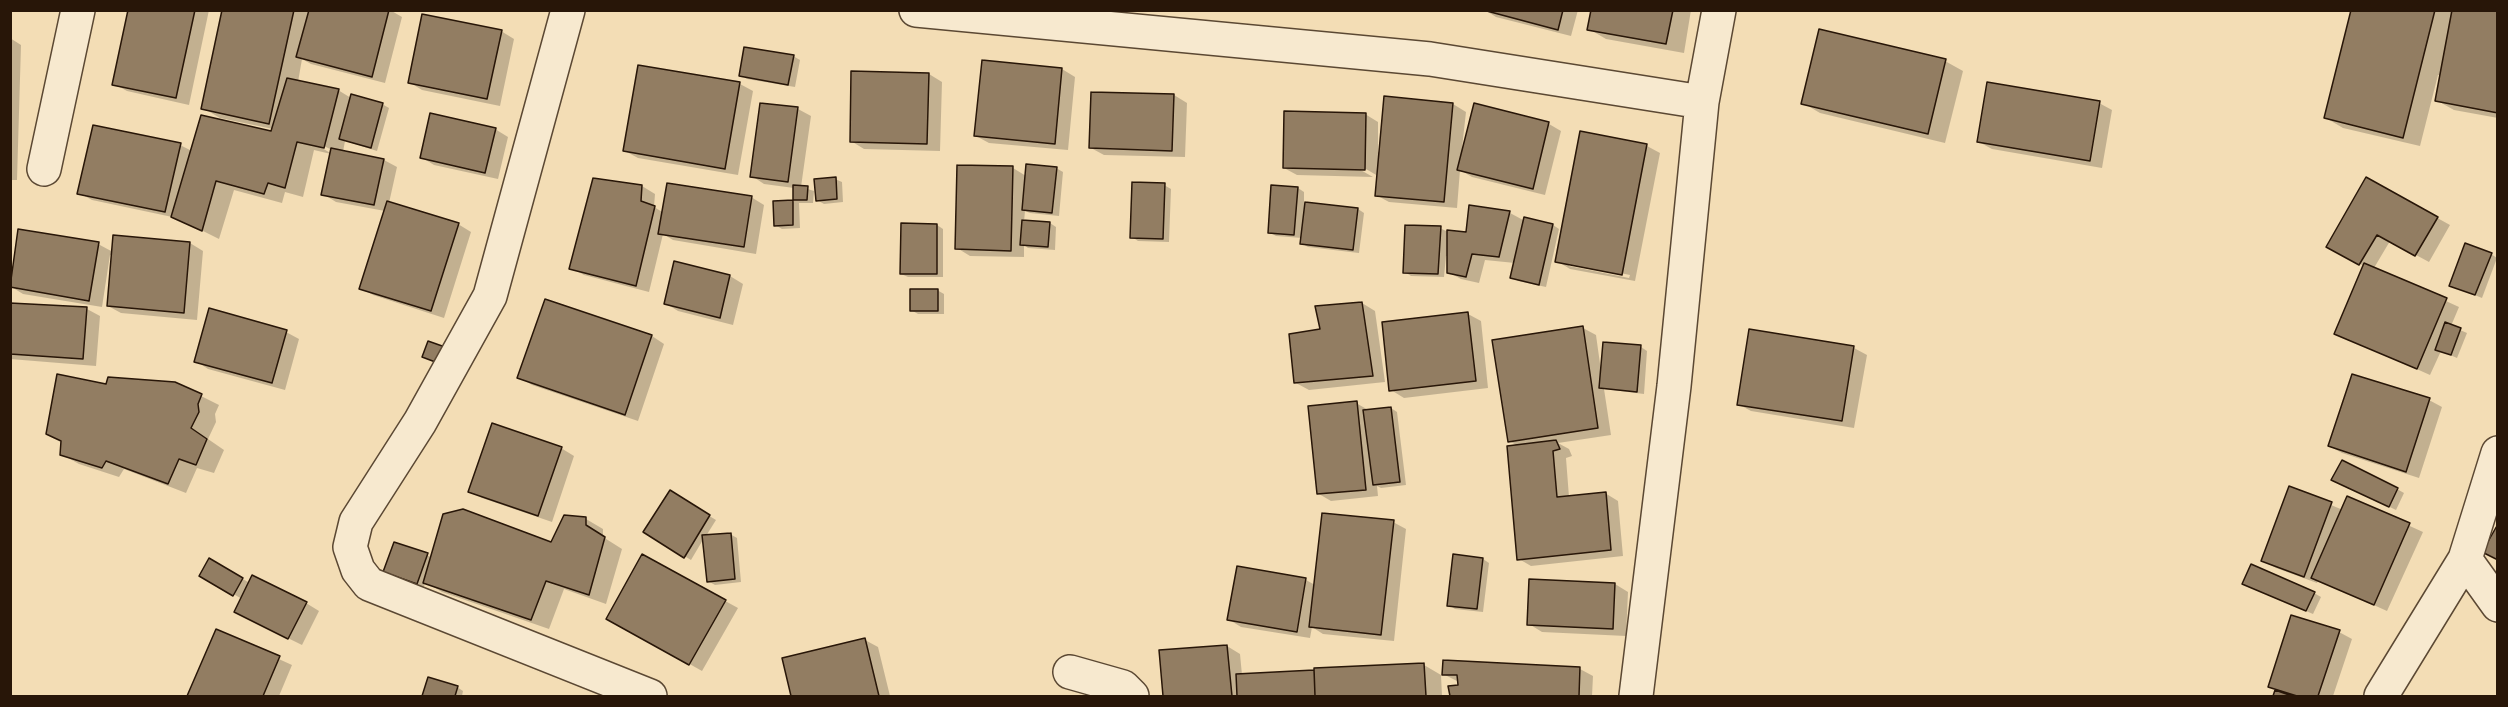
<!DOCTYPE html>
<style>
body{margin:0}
#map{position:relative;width:2508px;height:707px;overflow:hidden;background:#f3ddb5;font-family:"IM FELL French Canon",serif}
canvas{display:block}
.frame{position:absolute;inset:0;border:12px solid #281608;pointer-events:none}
</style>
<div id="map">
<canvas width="2508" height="707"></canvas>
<div class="frame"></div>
</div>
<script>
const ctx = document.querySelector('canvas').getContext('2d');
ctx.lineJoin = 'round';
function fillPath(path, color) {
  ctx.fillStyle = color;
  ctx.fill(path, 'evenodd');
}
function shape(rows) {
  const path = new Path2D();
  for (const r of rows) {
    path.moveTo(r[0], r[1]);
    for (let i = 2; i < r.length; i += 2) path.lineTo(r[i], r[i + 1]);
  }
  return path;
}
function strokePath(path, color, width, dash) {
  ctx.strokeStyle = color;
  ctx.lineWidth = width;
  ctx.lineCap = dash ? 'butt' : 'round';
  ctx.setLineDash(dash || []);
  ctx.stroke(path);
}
const shadow = shape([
 [130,10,209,10,189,105,127,91,114,84],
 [223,10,390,10,402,17,385,83,311,64,302,59,298,82,338,90,351,98,382,104,389,108,377,151,345,141,343,152,384,160,397,167,389,203,458,224,471,232,444,318,373,295,361,288,385,211,336,202,323,194,331,154,314,150,303,197,285,192,282,203,234,190,219,239,177,218,92,200,79,193,180,145,192,151,272,133,273,129,220,118,203,108],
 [318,143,332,150,332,154,317,145],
 [1485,10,1578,10,1571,36,1496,17],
 [1592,10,1691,10,1684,53,1606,39,1589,29],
 [2353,10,2498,10,2498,118,2454,110,2436,100,2441,76,2438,75,2420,146,2343,128,2326,118],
 [501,31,514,39,500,106,422,90,409,82],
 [10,38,21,45,17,180,10,180],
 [793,56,800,60,795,87,747,79,740,75],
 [1945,61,1963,71,1945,143,1820,113,1803,103],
 [983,62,1062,69,1075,77,1068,150,989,143,976,136],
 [929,74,942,82,940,151,864,149,851,141],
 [740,84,753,91,738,175,638,158,625,151],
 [1174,95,1187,103,1185,157,1104,155,1091,148],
 [2099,103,2112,110,2102,168,1992,149,1979,142],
 [761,104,798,109,811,116,801,187,814,191,813,203,799,203,800,228,782,229,775,225,775,202,794,202,794,188,764,184,752,176],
 [1453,104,1466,112,1462,148,1549,124,1561,131,1545,195,1472,177,1460,170,1457,208,1389,202,1376,195,1378,176,1359,165,1357,168,1373,177,1297,175,1284,168,1365,114,1378,122,1378,152,1380,153],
 [495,129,508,137,498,179,434,165,421,157],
 [1582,133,1647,146,1660,153,1635,281,1570,269,1557,261],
 [1569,263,1630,275,1629,278,1569,266],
 [1013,168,1026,176,1056,168,1063,172,1059,216,1030,213,1025,211,1024,222,1050,223,1056,227,1055,250,1028,248,1024,245,1024,257,970,256,957,248],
 [835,179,842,182,843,202,824,204,817,200],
 [2367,179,2450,225,2429,262,2390,241,2374,268,2459,307,2451,326,2467,333,2457,358,2441,351,2430,375,2336,333,2364,266,2328,246],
 [1164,185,1171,189,1169,242,1138,241,1132,237],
 [642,186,655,194,654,207,664,213,751,197,764,205,756,254,673,240,663,234,649,292,584,275,571,268],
 [1273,187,1298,188,1304,192,1304,203,1358,209,1364,213,1359,253,1308,247,1301,243,1302,238,1276,236,1269,232],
 [1470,207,1510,213,1525,221,1525,219,1553,225,1559,229,1546,287,1518,281,1512,277,1515,263,1485,260,1479,283,1461,279,1448,272,1448,256,1446,256,1444,277,1411,276,1405,272,1440,228,1448,232,1467,234],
 [937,225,943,229,943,277,908,277,901,274],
 [114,237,190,243,203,251,197,320,121,313,108,306,113,256,110,255,102,307,23,294,10,286,98,244,113,252],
 [2491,254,2497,258,2482,298,2450,285],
 [676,263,730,276,743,284,733,325,678,311,665,303],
 [937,290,944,294,944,314,918,314,911,310],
 [1362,303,1375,311,1385,382,1309,390,1296,383],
 [10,304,87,309,100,316,96,366,10,359],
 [1468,314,1481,321,1488,388,1404,398,1391,390],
 [1583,328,1596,335,1601,371,1641,347,1647,351,1644,394,1604,389,1611,435,1558,443,1569,449,1572,456,1566,458,1569,497,1605,493,1618,501,1623,556,1531,566,1519,559,1518,446,1509,441],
 [286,332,299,339,285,390,208,369,196,361],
 [652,336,664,344,638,421,532,385,519,377],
 [1854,348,1867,355,1854,428,1751,411,1738,404],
 [10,374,12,375,12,392,10,392],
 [175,383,219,405,215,414,216,422,208,439,224,450,214,473,197,468,186,493,124,469,119,477,79,464,61,454,107,385],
 [2429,400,2442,407,2419,478,2342,453,2329,446],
 [1356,403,1370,411,1391,408,1397,412,1406,485,1381,488,1377,486,1378,496,1331,501,1319,494],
 [561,448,574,456,552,522,482,498,470,491],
 [2340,483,2397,489,2404,493,2396,510],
 [2290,488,2343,510,2348,498,2423,532,2387,611,2318,580,2317,583,2276,568,2263,561],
 [670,492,716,520,706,536,730,534,737,538,741,582,715,585,708,581,704,538,691,560,645,532],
 [586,519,603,529,603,537,622,549,606,604,564,589,549,629,442,592,425,582,424,587,385,572,427,555,432,558,551,544],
 [1393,522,1406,529,1394,641,1323,634,1312,627,1310,638,1241,627,1228,619,1238,568,1306,580,1315,585],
 [643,556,738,608,702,671,608,618],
 [1483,559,1489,563,1483,612,1455,609,1449,605],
 [210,561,250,583,306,603,319,611,302,645,249,619,242,599,201,575],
 [1530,580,1615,584,1628,592,1626,636,1542,632,1529,624],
 [2250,587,2314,593,2321,597,2313,614],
 [217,631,292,665,279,696,188,696],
 [2339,632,2352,639,2333,696,2274,696,2276,690,2270,686],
 [865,640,878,647,890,696,792,696,784,659],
 [1227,646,1240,654,1242,675,1424,665,1441,675,1442,696,1165,696,1161,652],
 [1580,669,1593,676,1592,696,1455,696,1451,695,1460,687,1459,682,1443,674],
 [429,679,457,687,463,691,462,696,424,696]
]);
const building = shape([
 [128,10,195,10,176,98,112,85,128,10],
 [222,10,294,10,269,124,201,109,222,10],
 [309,10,389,10,372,77,296,57,309,10],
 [1483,10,1563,10,1558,30,1483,10],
 [1591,10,1673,10,1666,44,1587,30,1591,10],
 [2351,10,2435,10,2403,138,2324,118,2351,10],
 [2452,10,2498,10,2498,113,2435,101,2452,10],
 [422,14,502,30,487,99,408,83,422,14],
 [1819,29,1946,59,1928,134,1801,104,1819,29],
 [744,47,794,55,788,85,739,76,744,47],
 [982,60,1062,68,1055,144,974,136,982,60],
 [638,65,740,82,725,169,623,151,638,65],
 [851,71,929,73,927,144,850,142,851,71],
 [287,78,339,89,324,148,297,142,285,188,268,183,264,194,216,181,202,231,171,217,201,115,271,131,287,78],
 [1987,82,2100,101,2090,161,1977,142,1987,82],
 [1091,92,1174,94,1172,151,1089,148,1091,92],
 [351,94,383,103,371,148,339,139,351,94],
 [1384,96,1453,103,1444,202,1375,196,1384,96],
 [760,103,798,107,788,182,750,177,760,103],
 [1474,103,1549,122,1533,189,1457,170,1474,103],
 [1284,111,1366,113,1365,170,1283,168,1284,111],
 [430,113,496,128,485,173,420,158,430,113],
 [93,125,181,143,165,212,77,194,93,125],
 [1580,131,1647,144,1622,275,1555,262,1580,131],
 [331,148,384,159,374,205,321,195,331,148],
 [1026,164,1057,167,1052,213,1022,210,1026,164],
 [957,165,1013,166,1011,251,955,249,957,165],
 [836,177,837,199,816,201,814,179,836,177],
 [2366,177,2438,217,2415,256,2377,235,2359,265,2326,247,2366,177],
 [593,178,642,185,641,201,655,206,636,286,569,269,593,178],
 [1132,182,1165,183,1163,239,1130,238,1132,182],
 [667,183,752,196,744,247,658,234,667,183],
 [793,185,808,186,807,200,793,200,793,185],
 [1271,185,1298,187,1294,235,1268,233,1271,185],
 [793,200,793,225,774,226,773,201,793,200],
 [387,201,459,223,431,311,359,289,387,201],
 [1305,202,1358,208,1353,250,1300,244,1305,202],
 [1469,205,1510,211,1499,257,1472,254,1466,277,1447,273,1447,230,1466,232,1469,205],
 [1524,217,1553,224,1539,285,1510,278,1524,217],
 [1022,220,1050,222,1048,247,1020,245,1022,220],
 [901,223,937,224,937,274,900,274,901,223],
 [1405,225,1441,226,1438,274,1403,273,1405,225],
 [18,229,99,242,89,301,10,287,18,229],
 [113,235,190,242,184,313,107,306,113,235],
 [2465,243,2492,253,2475,295,2449,286,2465,243],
 [674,261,730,275,720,318,664,304,674,261],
 [2364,263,2447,298,2417,369,2334,334,2364,263],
 [910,289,938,289,938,311,910,311,910,289],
 [545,299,652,335,625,415,517,378,545,299],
 [1362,302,1373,376,1294,383,1289,334,1320,329,1315,306,1362,302],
 [10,303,87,307,83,359,10,354,10,303],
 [209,308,287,330,272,383,194,362,209,308],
 [1468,312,1476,381,1389,391,1382,322,1468,312],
 [2445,322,2461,328,2451,355,2435,350,2445,322],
 [1583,326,1598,428,1508,442,1492,340,1583,326],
 [1749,329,1854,346,1842,421,1737,405,1749,329],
 [428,341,445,347,438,363,422,357,428,341],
 [1603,342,1641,345,1637,392,1599,388,1603,342],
 [57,374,106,384,108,377,175,382,202,394,198,404,199,412,191,428,207,439,196,465,179,459,168,484,106,461,102,468,60,455,61,441,46,434,57,374],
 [2352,374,2430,398,2406,472,2328,446,2352,374],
 [1357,401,1366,490,1317,494,1308,406,1357,401],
 [1391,407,1400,482,1373,485,1363,410,1391,407],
 [492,423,562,447,538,516,468,492,492,423],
 [1556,440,1560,449,1553,451,1557,497,1606,492,1611,550,1517,560,1507,446,1556,440],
 [2342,460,2398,488,2389,507,2331,480,2342,460],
 [2289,486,2332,502,2304,577,2261,561,2289,486],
 [670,490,710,515,684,558,643,532,670,490],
 [2347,496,2410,523,2374,605,2311,578,2347,496],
 [463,509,551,542,564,515,586,517,586,525,605,537,589,595,546,581,531,620,423,583,443,514,463,509],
 [1322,513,1394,520,1381,635,1309,627,1322,513],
 [2498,524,2498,560,2482,552,2498,524],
 [731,533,735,579,707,582,702,535,731,533],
 [394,542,428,553,417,584,383,572,394,542],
 [642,554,726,600,689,665,606,619,642,554],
 [1453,554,1483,558,1477,609,1447,606,1453,554],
 [209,558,243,578,233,596,199,576,209,558],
 [2251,564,2315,592,2306,611,2242,584,2251,564],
 [1237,566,1306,578,1297,632,1227,620,1237,566],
 [252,575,307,602,288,639,234,612,252,575],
 [1529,579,1615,583,1613,629,1527,625,1529,579],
 [2291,615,2340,630,2318,696,2297,696,2268,687,2291,615],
 [216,629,280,656,263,696,187,696,216,629],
 [865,638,879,696,791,696,782,658,865,638],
 [1227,645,1232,696,1163,696,1159,650,1227,645],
 [1443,660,1580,667,1579,696,1450,696,1448,686,1458,685,1457,675,1442,675,1443,660],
 [1424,663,1426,696,1315,696,1314,668,1424,663],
 [1314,670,1315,696,1237,696,1236,674,1314,670],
 [428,677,458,686,455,696,422,696,428,677],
 [2275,690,2292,696,2273,696,2275,690]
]);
const minor = shape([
 [568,10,490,296,420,422,356,522,350,547,358,570,369,584,650,696],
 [916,10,1430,59,1702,102],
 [44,169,78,10],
 [2465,559,2498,605],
 [1070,672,1123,687,1132,696],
 [1636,696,1674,386,1702,102,1719,10],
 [2381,696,2465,559,2498,453]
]);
fillPath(shadow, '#0003');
fillPath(building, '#927d62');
strokePath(building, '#281608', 1.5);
strokePath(minor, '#5b4833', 36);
strokePath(minor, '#f7e9cf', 33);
</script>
